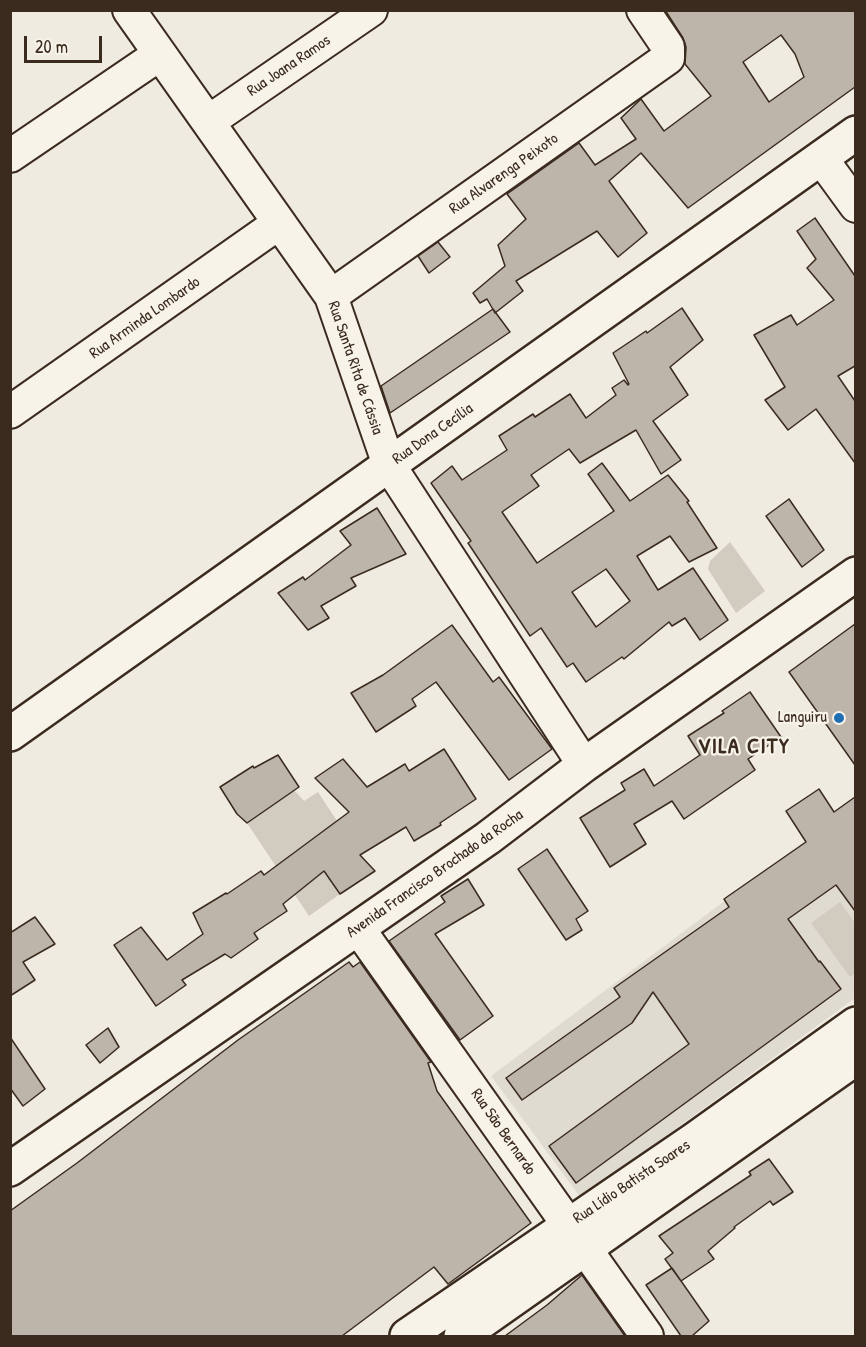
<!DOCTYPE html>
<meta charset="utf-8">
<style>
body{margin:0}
#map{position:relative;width:866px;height:1347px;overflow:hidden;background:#efebe0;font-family:"Patrick Hand",sans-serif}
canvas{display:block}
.frame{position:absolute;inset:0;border:12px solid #3b2a1e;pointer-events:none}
.scale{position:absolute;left:24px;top:36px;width:78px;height:27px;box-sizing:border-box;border:3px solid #3b2a1e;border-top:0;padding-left:8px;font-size:18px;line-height:21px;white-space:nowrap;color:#3b2a1e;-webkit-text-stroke:4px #f7f3e8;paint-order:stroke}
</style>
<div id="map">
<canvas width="866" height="1347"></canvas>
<div class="frame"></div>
<div class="scale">20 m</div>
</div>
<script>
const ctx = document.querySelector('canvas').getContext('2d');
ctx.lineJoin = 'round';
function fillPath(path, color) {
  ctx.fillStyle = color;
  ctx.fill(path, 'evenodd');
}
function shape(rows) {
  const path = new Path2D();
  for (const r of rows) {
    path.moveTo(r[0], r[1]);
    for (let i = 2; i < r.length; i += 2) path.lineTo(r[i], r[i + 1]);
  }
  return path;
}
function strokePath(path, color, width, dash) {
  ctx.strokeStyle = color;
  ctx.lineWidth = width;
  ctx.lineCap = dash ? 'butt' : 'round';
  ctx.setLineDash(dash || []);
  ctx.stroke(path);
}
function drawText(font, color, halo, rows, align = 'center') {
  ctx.font = font + ' "Patrick Hand",sans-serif';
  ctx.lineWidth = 4.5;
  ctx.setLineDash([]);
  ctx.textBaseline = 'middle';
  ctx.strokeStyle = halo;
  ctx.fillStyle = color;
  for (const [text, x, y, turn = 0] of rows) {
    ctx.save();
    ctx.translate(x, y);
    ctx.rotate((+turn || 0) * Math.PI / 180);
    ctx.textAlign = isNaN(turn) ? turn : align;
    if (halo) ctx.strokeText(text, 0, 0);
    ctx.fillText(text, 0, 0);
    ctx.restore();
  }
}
const built = shape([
 [803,842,855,911,855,998,581,1198,491,1076]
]);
const green = shape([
 [730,542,765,591,736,613,708,569,710,561],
 [294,790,304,801,318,792,337,821,291,854,309,882,323,871,340,894,309,916,247,823],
 [840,902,855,923,855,973,850,977,811,923]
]);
const building = shape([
 [665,10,855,10,855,87,688,208,641,153,609,181,647,233,618,257,597,231,516,281,523,291,495,313,487,299,480,303,473,293,505,266,498,245,526,219,507,194,579,143,595,165,636,139,621,118,641,99,664,131,711,96,685,64,686,47,683,38,665,10],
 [781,35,795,54,804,77,769,102,743,62,781,35],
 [815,218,855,276,855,366,838,376,855,401,855,463,816,409,788,430,765,400,785,387,754,335,791,315,797,325,834,300,807,268,816,259,797,231,815,218],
 [438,242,450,257,429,273,418,256,438,242],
 [682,308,703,340,670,367,688,395,653,421,681,460,661,474,636,430,580,463,569,449,531,475,539,486,502,512,537,563,614,511,588,474,602,463,630,501,668,475,689,501,687,502,717,548,689,562,670,536,637,556,658,590,693,568,728,620,700,640,685,618,672,626,669,622,624,659,622,657,586,682,573,663,567,667,541,628,530,636,468,543,471,541,431,483,452,466,462,480,507,450,499,436,533,414,535,417,570,394,586,418,616,395,612,388,624,380,628,385,629,384,613,353,646,331,647,333,682,308],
 [606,569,630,601,596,627,572,592,606,569],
 [493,309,510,332,390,413,381,386,493,309],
 [789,499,824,550,802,567,766,516,789,499],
 [377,508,406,554,351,578,356,586,321,606,329,618,308,630,278,593,303,577,305,580,351,545,340,531,377,508],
 [855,624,855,765,789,672,855,624],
 [452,625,493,682,499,677,552,749,509,780,436,682,412,699,416,706,376,732,351,693,383,675,452,625],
 [750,692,781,737,748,759,755,770,684,819,672,801,634,824,646,844,610,867,580,818,625,790,621,783,644,769,654,786,700,755,688,736,724,713,722,711,750,692],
 [444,749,476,799,440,823,441,825,414,841,406,827,360,855,375,871,340,894,324,871,283,904,287,911,254,933,258,939,231,958,225,954,182,980,186,985,156,1006,114,945,141,927,167,960,203,934,193,913,226,893,227,894,261,871,264,875,349,812,315,778,343,759,367,787,405,764,409,771,444,749],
 [278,755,299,787,247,823,237,814,220,787,253,766,254,768,278,755],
 [819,789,834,812,855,797,855,911,836,885,788,919,819,962,820,961,841,989,576,1183,549,1146,689,1044,653,992,632,1023,522,1100,506,1078,620,997,614,988,729,907,724,899,806,842,786,811,819,789],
 [547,849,588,911,576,919,582,930,566,940,518,869,547,849],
 [468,879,484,905,435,934,493,1016,460,1040,389,941,445,902,441,896,468,879],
 [35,917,55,944,23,962,35,980,10,996,10,933,35,917],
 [349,962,353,967,360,962,431,1062,428,1063,437,1091,531,1223,448,1284,434,1267,342,1336,10,1336,10,1211,77,1163,238,1040,349,962],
 [108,1028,119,1047,100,1063,86,1045,108,1028],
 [10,1037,45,1089,23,1106,10,1088,10,1037],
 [769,1159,793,1192,773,1205,770,1201,734,1227,735,1228,708,1251,714,1259,681,1281,665,1259,673,1253,659,1236,751,1175,749,1172,769,1159],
 [672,1268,709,1321,692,1336,681,1336,646,1285,672,1268],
 [582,1275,625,1336,505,1336,547,1305,582,1275]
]);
const minor = shape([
 [129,10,331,296,389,465,584,765],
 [208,122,371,10],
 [10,156,160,54],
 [821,158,856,206],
 [331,296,668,58,668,47,643,10],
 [10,412,279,223],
 [358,928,647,1336]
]);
const tertiary = shape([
 [10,734,856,133],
 [10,1169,488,838,584,765,856,574]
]);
const secondary = shape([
 [407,1336,694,1140,856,1024],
 [461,1336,856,1058]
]);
const markers = [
 [839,718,6,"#1f6fb2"]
];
const streetNames = [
 ["Rua Joana Ramos",289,66,-34],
 ["Rua Alvarenga Peixoto",504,174,-35],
 ["Rua Arminda Lombardo",145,318,-35],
 ["Rua Santa Rita de Cássia",355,368,71],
 ["Rua Dona Cecília",433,434,-35],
 ["Avenida Francisco Brochado da Rocha",435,874,-35],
 ["Rua São Bernardo",503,1132,55],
 ["Rua Lídio Batista Soares",632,1182,-34]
];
const poiNames = [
 ["Languiru",827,718]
];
const districtNames = [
 ["VILA CITY",744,747]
];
fillPath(built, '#e0dbd0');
fillPath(green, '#d1cbc0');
fillPath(building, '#bdb5aa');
strokePath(building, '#3b2a1e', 1.5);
strokePath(minor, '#3b2a1e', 36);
strokePath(tertiary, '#3b2a1e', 38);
strokePath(secondary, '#3b2a1e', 38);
strokePath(minor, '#f7f3e8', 32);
strokePath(tertiary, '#f7f3e8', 33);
strokePath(secondary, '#f7f3e8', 33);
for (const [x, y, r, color] of markers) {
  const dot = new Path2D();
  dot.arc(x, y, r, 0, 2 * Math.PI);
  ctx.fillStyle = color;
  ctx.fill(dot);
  strokePath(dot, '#f7f3e8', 2);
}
drawText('16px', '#3b2a1e', '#f7f3e8', streetNames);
drawText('16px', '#3b2a1e', '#f7f3e8', poiNames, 'right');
ctx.letterSpacing = '1.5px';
drawText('bold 22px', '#3b2a1e', '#f7f3e8', districtNames);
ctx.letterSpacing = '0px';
</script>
